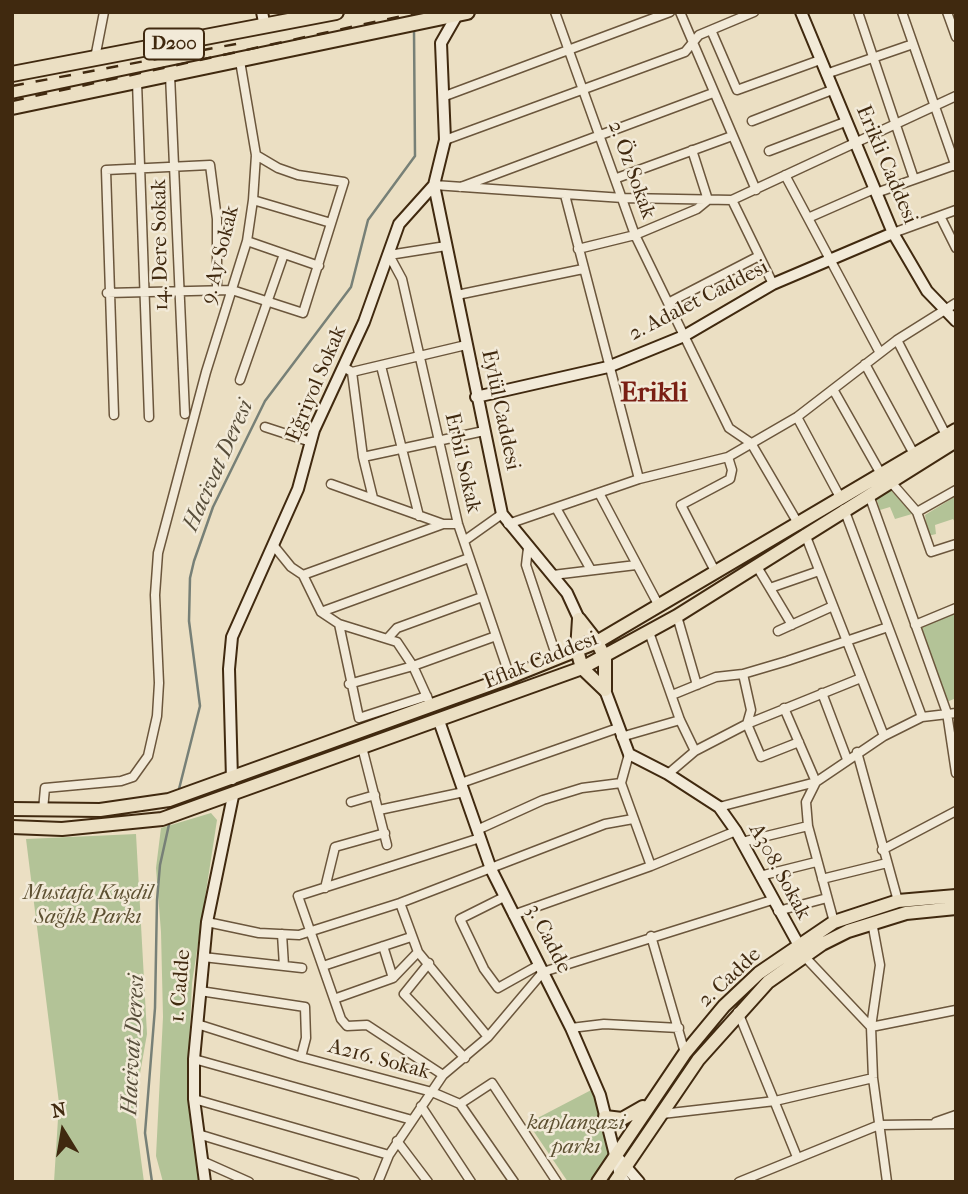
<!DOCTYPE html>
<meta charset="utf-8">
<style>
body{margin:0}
#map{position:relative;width:968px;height:1194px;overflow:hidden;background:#ebdfc3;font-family:"IM FELL French Canon",serif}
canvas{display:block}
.frame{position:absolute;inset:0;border:14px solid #40290f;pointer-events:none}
.north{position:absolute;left:28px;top:1096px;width:70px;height:70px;-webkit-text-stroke:5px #f2ead8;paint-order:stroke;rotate:349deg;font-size:19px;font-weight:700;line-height:28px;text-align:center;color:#40290f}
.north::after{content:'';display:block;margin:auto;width:24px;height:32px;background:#40290f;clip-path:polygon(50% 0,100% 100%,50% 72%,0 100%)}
</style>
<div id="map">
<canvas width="968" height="1194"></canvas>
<div class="frame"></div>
<div class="north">N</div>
</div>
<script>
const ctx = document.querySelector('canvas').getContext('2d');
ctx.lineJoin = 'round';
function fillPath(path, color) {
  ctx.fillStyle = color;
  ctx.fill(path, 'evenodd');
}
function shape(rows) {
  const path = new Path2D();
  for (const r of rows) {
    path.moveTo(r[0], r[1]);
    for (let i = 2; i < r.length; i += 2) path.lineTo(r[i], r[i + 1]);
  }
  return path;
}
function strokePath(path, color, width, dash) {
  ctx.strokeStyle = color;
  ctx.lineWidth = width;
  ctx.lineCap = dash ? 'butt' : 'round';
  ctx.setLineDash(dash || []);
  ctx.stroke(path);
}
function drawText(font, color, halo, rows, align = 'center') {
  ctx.font = font + ' "IM FELL French Canon",serif';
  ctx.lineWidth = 5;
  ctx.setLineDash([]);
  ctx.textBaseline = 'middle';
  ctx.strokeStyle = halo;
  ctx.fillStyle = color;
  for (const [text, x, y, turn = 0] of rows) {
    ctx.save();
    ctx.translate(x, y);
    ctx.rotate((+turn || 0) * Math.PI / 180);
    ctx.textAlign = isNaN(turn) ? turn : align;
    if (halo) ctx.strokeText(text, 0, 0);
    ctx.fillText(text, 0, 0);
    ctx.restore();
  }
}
const green = shape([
 [889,488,912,514,895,519,890,507,880,510,876,497],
 [956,496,956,524,953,519,935,525,936,534,928,536,925,515],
 [956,612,956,698,947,702,921,628],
 [211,813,217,820,192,983,188,1072,200,1182,163,1182,156,1156,163,1017,161,932,156,868,161,828],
 [136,834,147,1034,134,1107,144,1182,54,1182,59,1103,26,839],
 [597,1087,615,1156,591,1182,568,1182,528,1123]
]);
const stream = shape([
 [178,793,200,706,189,621,190,578,194,561,213,507,265,401,351,287,368,220,415,156,414,30],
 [152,1182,145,1133,155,1008,157,900,160,865,170,820]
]);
const street = shape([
 [555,12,635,235,729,428,751,443,799,525],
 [680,12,756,190],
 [858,12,914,179],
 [902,12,956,167],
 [947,12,956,37],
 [711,30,737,90,820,60],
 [95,58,104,12],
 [826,74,913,44],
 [170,75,185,414],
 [137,82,149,417],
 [445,96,670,12],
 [752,121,832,90],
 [445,140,685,52,699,35,754,12],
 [769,151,845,122],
 [785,175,880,353],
 [617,178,732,136],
 [434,185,623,198,732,200,956,96],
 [461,187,713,93],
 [876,193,955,165],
 [565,195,639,479],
 [253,200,331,223],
 [732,200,773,284],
 [940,216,956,248],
 [808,218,874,189],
 [893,233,956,210],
 [247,241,319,266],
 [446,246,389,255,402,279,458,524,510,677],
 [578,249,635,235,697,209,708,200,692,150],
 [107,293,232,290,303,313,344,182,298,175,278,168,256,155],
 [457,295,583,269],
 [668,303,759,256],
 [897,340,946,435],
 [865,364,914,454],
 [381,366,419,516],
 [347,369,352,372,466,345],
 [352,372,363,457,373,498],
 [240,380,284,254],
 [834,391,881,474],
 [114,415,106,170,210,165,217,219,217,289],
 [797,417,841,499],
 [265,427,311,442],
 [363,457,484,431],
 [890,481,917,512,931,552,956,544],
 [331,484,443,524],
 [599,493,659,606],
 [869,495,947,713,956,773],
 [556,508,591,570],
 [844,509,922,717],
 [917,512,956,490],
 [508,524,639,479,728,457,797,417,897,340,956,303],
 [805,534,884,736],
 [464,541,502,514],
 [274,546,291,567,303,575],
 [528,548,526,565,557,658],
 [756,565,792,625],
 [716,573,681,505,730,479,732,470,728,457],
 [303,575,321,612,339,624,359,718,427,696],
 [303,575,443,524,458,524],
 [553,575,636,565],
 [770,588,819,571],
 [321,612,469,558],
 [677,616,697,685],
 [339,624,397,642,413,666,428,699],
 [915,625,956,608],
 [778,631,833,606],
 [649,632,680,720,695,751],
 [388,638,397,628,482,597],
 [743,674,751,710,747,724,761,757,799,742],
 [349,684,413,666,496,636],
 [822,693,847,759],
 [672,695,716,677,743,674,787,661,888,627],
 [784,708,816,782,806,802,808,826,834,922],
 [621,737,680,720],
 [362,747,387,845],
 [857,752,898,901],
 [629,754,621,783,651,866],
 [668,774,695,751,747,724,861,678],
 [461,783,618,728],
 [351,802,375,795],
 [719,807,816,782,884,736,922,717,956,713],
 [43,810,45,788,121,781,133,777,148,756,157,716,159,683,155,595,158,553,206,372,247,241,253,200,256,155,240,61],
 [379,810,464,792],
 [477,830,543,800,582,788,621,783],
 [742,842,808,826],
 [882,850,956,811],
 [760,876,816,862],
 [822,879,887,863],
 [325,888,335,847,385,833],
 [504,897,460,919,484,969,498,988,539,965],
 [400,903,418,952,488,1037],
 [778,911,827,898],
 [513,915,651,866,736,831],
 [207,922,259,933,299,935,400,903,605,824,633,819],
 [872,922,880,965,871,1027,873,1078,887,1182],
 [651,936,685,1053],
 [383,946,393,978],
 [203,957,284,966,282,934],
 [805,957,871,1027,956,1010],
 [429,963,404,994,465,1058],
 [284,966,302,968],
 [323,966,411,937],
 [200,991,305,1007,306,1038,301,1057],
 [334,999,393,978,418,952],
 [738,1012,797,1157],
 [197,1024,301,1057,432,1092,460,1104,514,1182],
 [571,1028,604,1024,679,1028],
 [194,1059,412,1120],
 [443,1075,367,1025,347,1026,341,1019,298,896,480,838],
 [194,1099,389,1155],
 [460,1104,492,1083,557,1182],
 [421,1106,471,1182],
 [662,1114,775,1101,873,1078],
 [936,1122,956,1115],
 [198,1134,355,1182],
 [397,1141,428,1182],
 [202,1161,249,1182],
 [378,1182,389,1155,443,1075,488,1037,543,972,772,900],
 [739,1182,879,1125,956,1124]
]);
const secondary = shape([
 [262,12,265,27],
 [801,12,893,233,927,291,956,321],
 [434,185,502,514,567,593,579,619],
 [476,397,608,367,684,336,773,284,893,233],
 [605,690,629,754,668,774,719,807,736,831,802,951],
 [439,721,491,869,571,1028,600,1095,620,1175,625,1182],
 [232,779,229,669,232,637,298,489,314,430,364,322,399,224,434,185,445,140,441,43,457,15],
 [620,1160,639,1182],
 [205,1182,194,1099,194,1059,207,922,233,796]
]);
const primary = shape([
 [579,619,577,650,582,668,605,690],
 [579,619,597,642,605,658,605,690],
 [12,809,100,810,169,800,510,677,597,642,956,430],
 [12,827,62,829,162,819,582,668,677,616,956,441],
 [605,1117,622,1119,643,1107],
 [598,1182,685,1053,724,1006,759,973,834,922,898,901,956,896],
 [615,1182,698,1060,768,982,822,944,848,931,906,913,956,908]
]);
const highway = shape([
 [12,74,336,12],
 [12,107,467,12]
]);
const rail = shape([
 [12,86,241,43],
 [12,101,420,12]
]);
const shields = [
 [174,44,60]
];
const shieldNames = [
 ["D200",174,44]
];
const streetNames = [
 ["Erikli Caddesi",886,165,67],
 ["2. Öz Sokak",631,170,70],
 ["14. Dere Sokak",161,245,-91],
 ["9. Ay Sokak",221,255,-76],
 ["2. Adalet Caddesi",699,301,-27],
 ["Eğriyol Sokak",317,384,-67],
 ["Eylül Caddesi",500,410,78],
 ["Erbil Sokak",462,463,77],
 ["Eflak Caddesi",541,661,-22],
 ["A308. Sokak",779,872,61],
 ["3. Cadde",548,939,63],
 ["2. Cadde",730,978,-43],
 ["1. Cadde",181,986,-85],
 ["A216. Sokak",379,1060,15]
];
const parkNames = [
 ["Mustafa Kuşdil",88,894],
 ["Sağlık Parkı",88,918],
 ["kaplangazi",576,1124],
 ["parkı",576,1148]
];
const waterNames = [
 ["Hacivat Deresi",219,466,-66],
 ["Hacivat Deresi",134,1045,-87]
];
const districtNames = [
 ["Erikli",654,394]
];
fillPath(green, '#b3c397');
strokePath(stream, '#778077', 2.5);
strokePath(street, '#6b563c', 11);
strokePath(secondary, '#40290f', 14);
strokePath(primary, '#40290f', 16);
strokePath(highway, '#40290f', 18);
strokePath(street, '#f2ead8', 8);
strokePath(secondary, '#f2ead8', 10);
strokePath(primary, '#ebdfc3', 12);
strokePath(highway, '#ebdfc3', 14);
strokePath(rail, '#40290f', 2.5, [12, 12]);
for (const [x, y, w] of shields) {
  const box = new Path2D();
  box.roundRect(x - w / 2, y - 15.5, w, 31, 5);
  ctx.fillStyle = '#f2ead8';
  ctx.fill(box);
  strokePath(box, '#40290f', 2);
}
drawText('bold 19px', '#40290f', null, shieldNames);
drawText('21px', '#40290f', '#f2ead8', streetNames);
drawText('italic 21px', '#5d5031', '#f2ead8', parkNames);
drawText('italic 23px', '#574d3a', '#f2ead8', waterNames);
drawText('bold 28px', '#7a1f14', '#f2ead8', districtNames);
</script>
